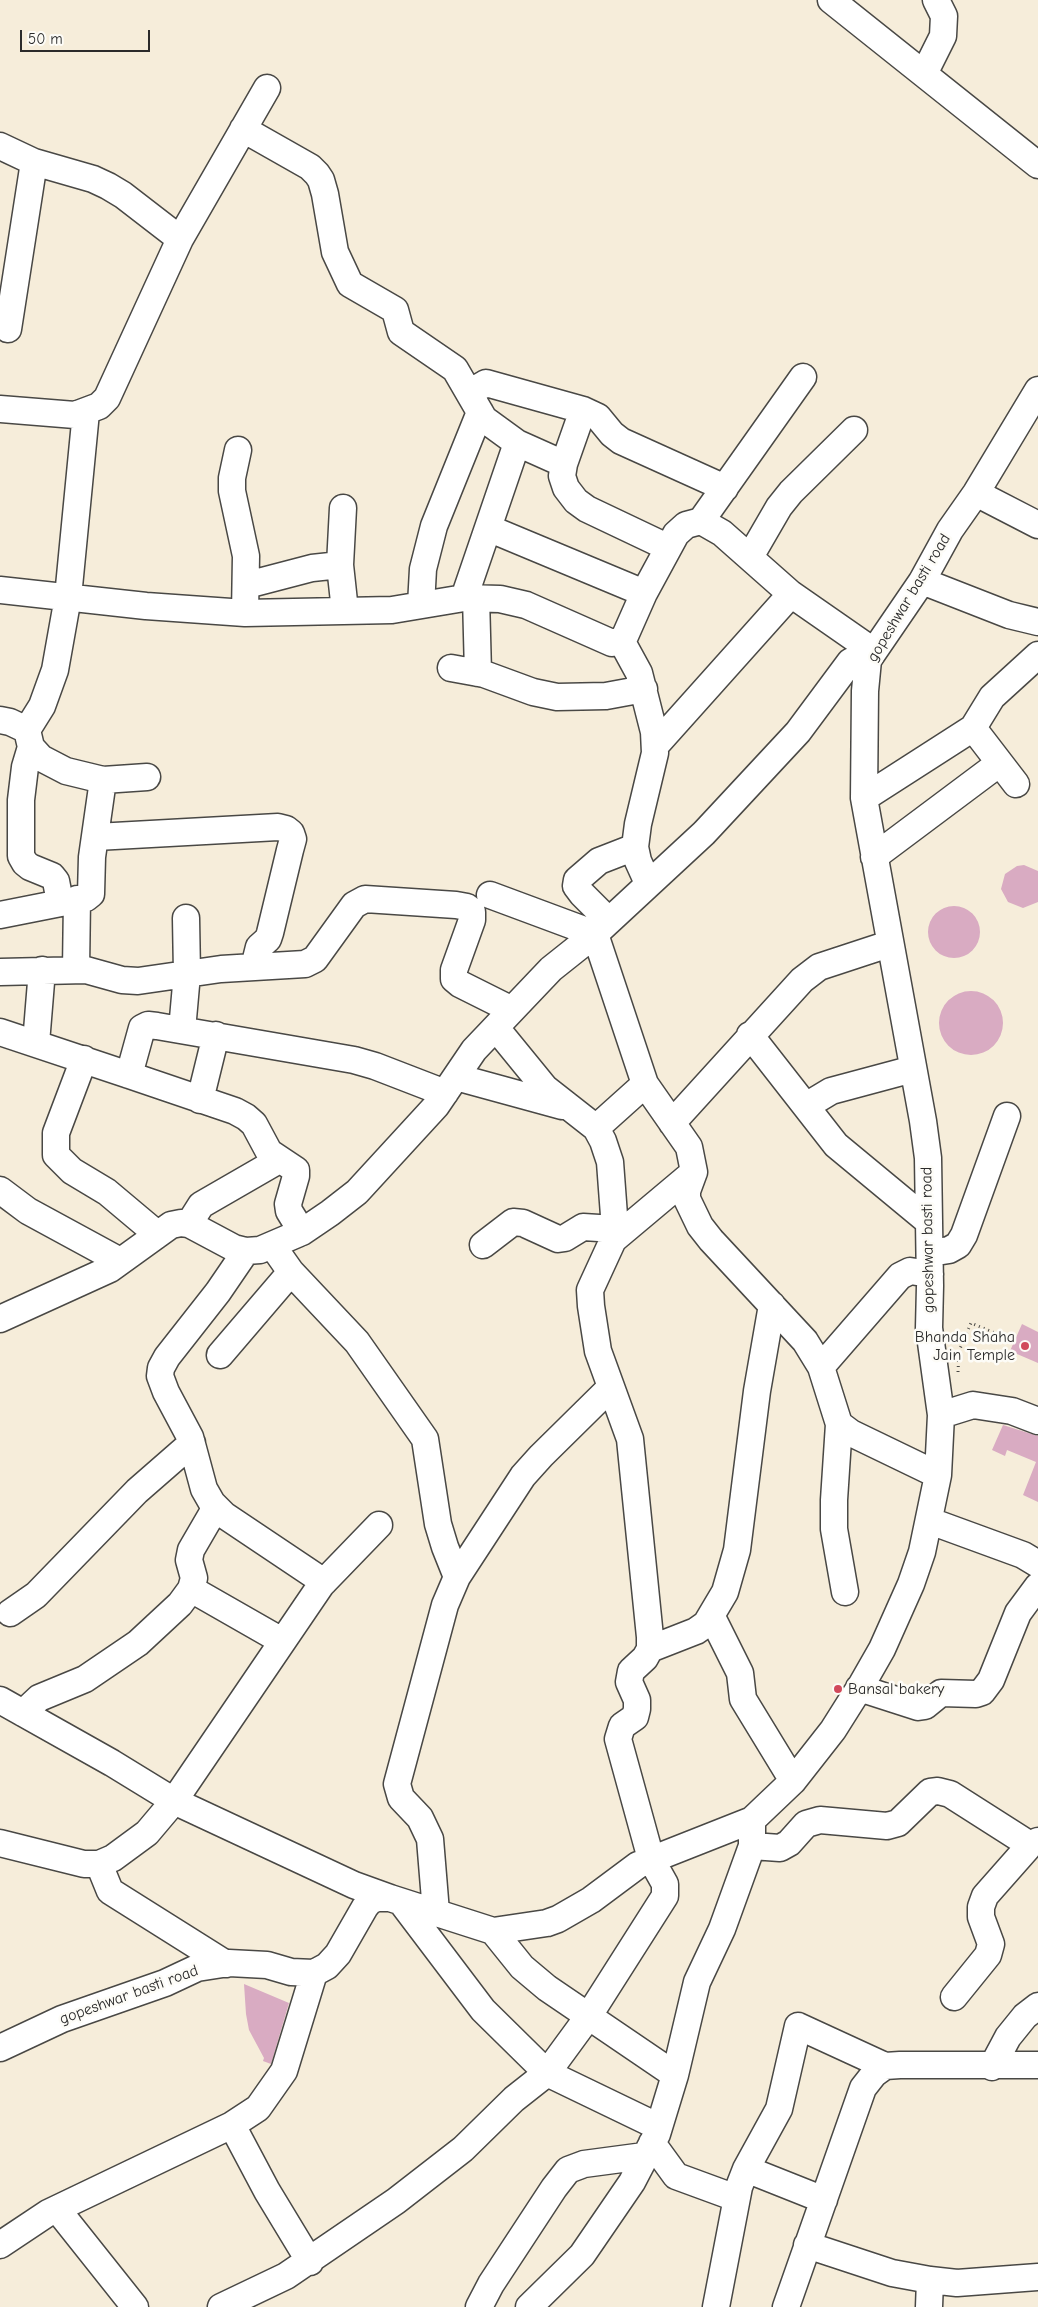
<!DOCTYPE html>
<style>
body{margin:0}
#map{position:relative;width:1038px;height:2307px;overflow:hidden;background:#f6edda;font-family:"Comic Neue",sans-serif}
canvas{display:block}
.scale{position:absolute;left:20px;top:30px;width:130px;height:22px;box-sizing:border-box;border:2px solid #2b2b2b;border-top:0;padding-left:6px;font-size:15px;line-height:18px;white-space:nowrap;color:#2b2b2b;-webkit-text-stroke:4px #fdfcf7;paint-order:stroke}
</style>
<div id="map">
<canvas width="1038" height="2307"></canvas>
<div class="scale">50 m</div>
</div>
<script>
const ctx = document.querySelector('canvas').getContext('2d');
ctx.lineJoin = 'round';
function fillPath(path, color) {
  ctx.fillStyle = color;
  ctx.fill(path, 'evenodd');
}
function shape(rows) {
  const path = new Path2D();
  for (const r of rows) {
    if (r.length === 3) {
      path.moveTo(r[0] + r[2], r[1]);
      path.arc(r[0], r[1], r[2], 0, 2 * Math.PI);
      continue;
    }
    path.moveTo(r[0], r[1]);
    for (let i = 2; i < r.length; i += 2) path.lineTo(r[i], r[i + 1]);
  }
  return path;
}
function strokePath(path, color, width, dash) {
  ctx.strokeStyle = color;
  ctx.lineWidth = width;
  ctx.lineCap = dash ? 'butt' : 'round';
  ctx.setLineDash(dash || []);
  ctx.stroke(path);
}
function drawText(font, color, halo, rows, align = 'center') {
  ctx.font = font + ' "Comic Neue",sans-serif';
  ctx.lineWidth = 5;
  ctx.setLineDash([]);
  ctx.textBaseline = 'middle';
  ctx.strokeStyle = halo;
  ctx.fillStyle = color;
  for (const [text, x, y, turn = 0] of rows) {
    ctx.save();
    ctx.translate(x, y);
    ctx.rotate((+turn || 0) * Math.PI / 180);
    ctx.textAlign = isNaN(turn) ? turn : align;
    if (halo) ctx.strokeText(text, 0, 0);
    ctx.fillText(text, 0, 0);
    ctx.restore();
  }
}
const building = shape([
 [1024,865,1038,871,1038,902,1023,908,1008,902,1001,889,1005,874,1017,866],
 [954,932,26],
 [971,1023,32],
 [1022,1324,1038,1332,1038,1363,1010,1351],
 [1003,1425,1038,1436,1038,1502,1023,1495,1036,1462,1007,1450,1005,1456,992,1450],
 [244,1984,289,2003,271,2064,263,2061,264,2058,249,2030,246,2014]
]);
const path = shape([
 [958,1372,959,1351,971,1323,1014,1341]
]);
const minor = shape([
 [831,0,1038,165],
 [924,74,943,36,944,16,936,0],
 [243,129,310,167,317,174,321,180,325,194,335,252,350,284,395,310,401,332,455,369,484,419,517,443,564,464],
 [0,146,34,162,93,179,108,186,123,195,180,239],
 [8,329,34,162],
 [469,393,486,383,583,410,598,417,612,434,621,441,725,488],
 [0,409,75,415,99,406,107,398,180,239,267,88],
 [583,410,564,464,562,476,566,488,576,501,587,509,667,547],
 [238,450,232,478,232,491,246,556,245,613],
 [976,493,1038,525],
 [343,508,340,565,345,611],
 [701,521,803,377],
 [488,528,644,593],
 [750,557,779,507,791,492,854,430],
 [922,581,1009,615,1038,622],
 [247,585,312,568,340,565],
 [0,590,146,606,245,613,392,610,464,598,500,599,526,605,612,643,621,640,625,636,644,593,676,534,686,525,701,521,722,533,791,594,873,651],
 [476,597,478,673],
 [464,598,517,443],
 [421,605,423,569,434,526,480,412],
 [621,640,639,673,654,732,655,753,638,824,635,847,638,861,648,883],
 [451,668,484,674,533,692,557,697,606,696,644,689],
 [0,720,10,722,27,730,31,747,41,758,66,771,103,780,147,777],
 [973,728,1016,784],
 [27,730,42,706,55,670,68,597,86,412],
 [655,746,791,594],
 [31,747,25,767,21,800,21,856,25,863,30,867,52,876,56,881,60,902],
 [864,798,973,728,992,697,1038,655],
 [96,837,278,827,286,829,291,833,293,839,290,850,270,933,268,939,259,947,254,967],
 [874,857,993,768],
 [490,895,595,934,645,1084,689,1147,694,1172,687,1191,687,1199,700,1226,711,1240,805,1341,821,1367,839,1424,851,1433,938,1475],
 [0,915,86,898,91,894,92,857,103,780],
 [609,921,582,894,576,886,577,880,599,861,635,847],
 [76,970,77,899],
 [0,972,86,970,122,980,138,981,221,969,305,964,315,959,354,905,365,899,456,905,467,907,472,912,472,920,454,970,454,979,460,984,512,1010],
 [182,1030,187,974,186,918],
 [0,1032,129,1075,235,1111,246,1117,254,1124,269,1152,296,1170,296,1176,288,1204,289,1211,302,1232],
 [750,1035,836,1145,929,1222],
 [36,1043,42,970],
 [84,1059,56,1133,56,1155,72,1171,107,1192,157,1234],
 [129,1075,142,1028,148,1025,157,1026,354,1060,375,1066,445,1093],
 [456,1077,562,1106],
 [200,1100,216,1035],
 [806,1106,831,1091,913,1069],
 [672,1123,802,980,819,967,889,944],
 [596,1128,645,1084],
 [0,1190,28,1211,120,1261],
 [189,1224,201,1205,279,1160],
 [613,1240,694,1172],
 [272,1245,291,1272,357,1342,425,1439,438,1524,445,1547,457,1577],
 [483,1245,513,1222,523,1223,558,1239,565,1238,583,1227,615,1229],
 [246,1251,218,1292,167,1357,161,1368,160,1376,166,1392,190,1437,204,1489,212,1503,224,1515,324,1582],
 [930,1253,949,1250,958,1245,964,1235,1007,1116],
 [0,1319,110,1269,171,1225,181,1223,189,1224,234,1248,246,1251,260,1250,302,1232,330,1213,357,1192,436,1106,474,1050,551,969,595,934,704,833,798,732,850,662,860,657,868,660],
 [220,1355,291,1272],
 [821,1367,900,1276,910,1271,930,1274],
 [941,1415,973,1405,1012,1411,1038,1421],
 [839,1424,834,1500,834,1529,845,1592],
 [930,1521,1023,1555,1038,1564],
 [191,1589,282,1641],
 [10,1613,36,1595,137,1491,192,1443],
 [712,1617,740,1673,743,1699,793,1781],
 [650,1649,696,1631,706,1624,725,1592,737,1550,757,1391,772,1305],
 [859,1688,918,1707,925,1706,941,1693,976,1694,982,1692,991,1680,1018,1613,1038,1586],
 [0,1700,112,1763,174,1801,354,1885,390,1898],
 [23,1713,39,1698,85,1679,138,1643,180,1604,191,1589,194,1578,189,1560,191,1550,216,1507],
 [0,1843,84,1864,99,1864,113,1858,147,1833,174,1801,321,1585,379,1525],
 [752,1846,780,1848,789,1843,806,1824,820,1820,887,1826,898,1823,930,1792,938,1791,950,1794,1030,1845],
 [99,1864,110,1891,226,1964],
 [402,1903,483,2010,547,2073,659,2127],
 [436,1912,430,1839,420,1818,401,1798,397,1784,445,1605,457,1577,523,1476,541,1456,611,1387],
 [493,1931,522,1967,547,1988,675,2075],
 [954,1997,988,1955,991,1944,981,1917,981,1907,985,1896,1030,1845,1038,1841],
 [0,2048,62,2019,165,1983,197,1968,229,1963,267,1965,291,1972,314,1973,327,1966,338,1954,365,1907,370,1901,377,1898,390,1898,493,1931,547,1923,558,1919,591,1900,638,1865,752,1820,793,1781,833,1730,862,1684,882,1649,911,1584,922,1552,938,1475,941,1415,929,1328,930,1286,928,1158,923,1121,864,798,865,691,868,660,922,581,950,530,976,493,1038,390],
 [992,2067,1008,2037,1025,2016,1038,2006],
 [232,2125,267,2191,310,2262],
 [652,2143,676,2176,736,2198],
 [746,2169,824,2200],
 [57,2209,135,2307],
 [0,2245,48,2213,232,2125,258,2108,284,2071,314,1973],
 [807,2245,892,2273,930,2280,957,2283,1038,2277],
 [221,2307,286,2276,396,2201,463,2149,514,2099,547,2073,588,2017,665,1896,665,1884,651,1859,618,1739,622,1726,635,1717,637,1709,637,1700,629,1682,631,1671,645,1658,650,1649,650,1637,630,1439,598,1351,591,1306,590,1290,613,1240,615,1229,610,1162,603,1141,596,1128,545,1088,496,1028],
 [479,2307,491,2284,554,2188,568,2170,584,2164,644,2156],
 [529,2307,582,2255,632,2182,657,2134,675,2075,697,1982,722,1929,752,1846,752,1820],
 [716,2307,739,2187,746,2169,779,2109,798,2026,885,2066],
 [786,2307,863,2088,874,2074,885,2066,900,2065,1038,2065],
 [929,2307,930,2280]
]);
const markers = [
 [1025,1346,5,"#d1495b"],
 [838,1689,5,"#d1495b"]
];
const streetNames = [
 ["gopeshwar basti road",909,598,-59],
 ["gopeshwar basti road",928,1240,-91],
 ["gopeshwar basti road",129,1995,-20]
];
const poiNames = [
 ["Bhanda Shaha",1015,1337],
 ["Jain Temple",1015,1355],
 ["Bansal bakery",848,1689,"left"]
];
fillPath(building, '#d9abc2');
strokePath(minor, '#494845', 29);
strokePath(path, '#494845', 3, [1, 4]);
strokePath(minor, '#fff', 26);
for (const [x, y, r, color] of markers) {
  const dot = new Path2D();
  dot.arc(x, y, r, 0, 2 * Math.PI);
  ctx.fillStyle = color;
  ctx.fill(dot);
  strokePath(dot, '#fdfcf7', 2);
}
drawText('16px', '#2b2b2b', '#fdfcf7', streetNames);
drawText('16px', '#2b2b2b', '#fdfcf7', poiNames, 'right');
</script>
